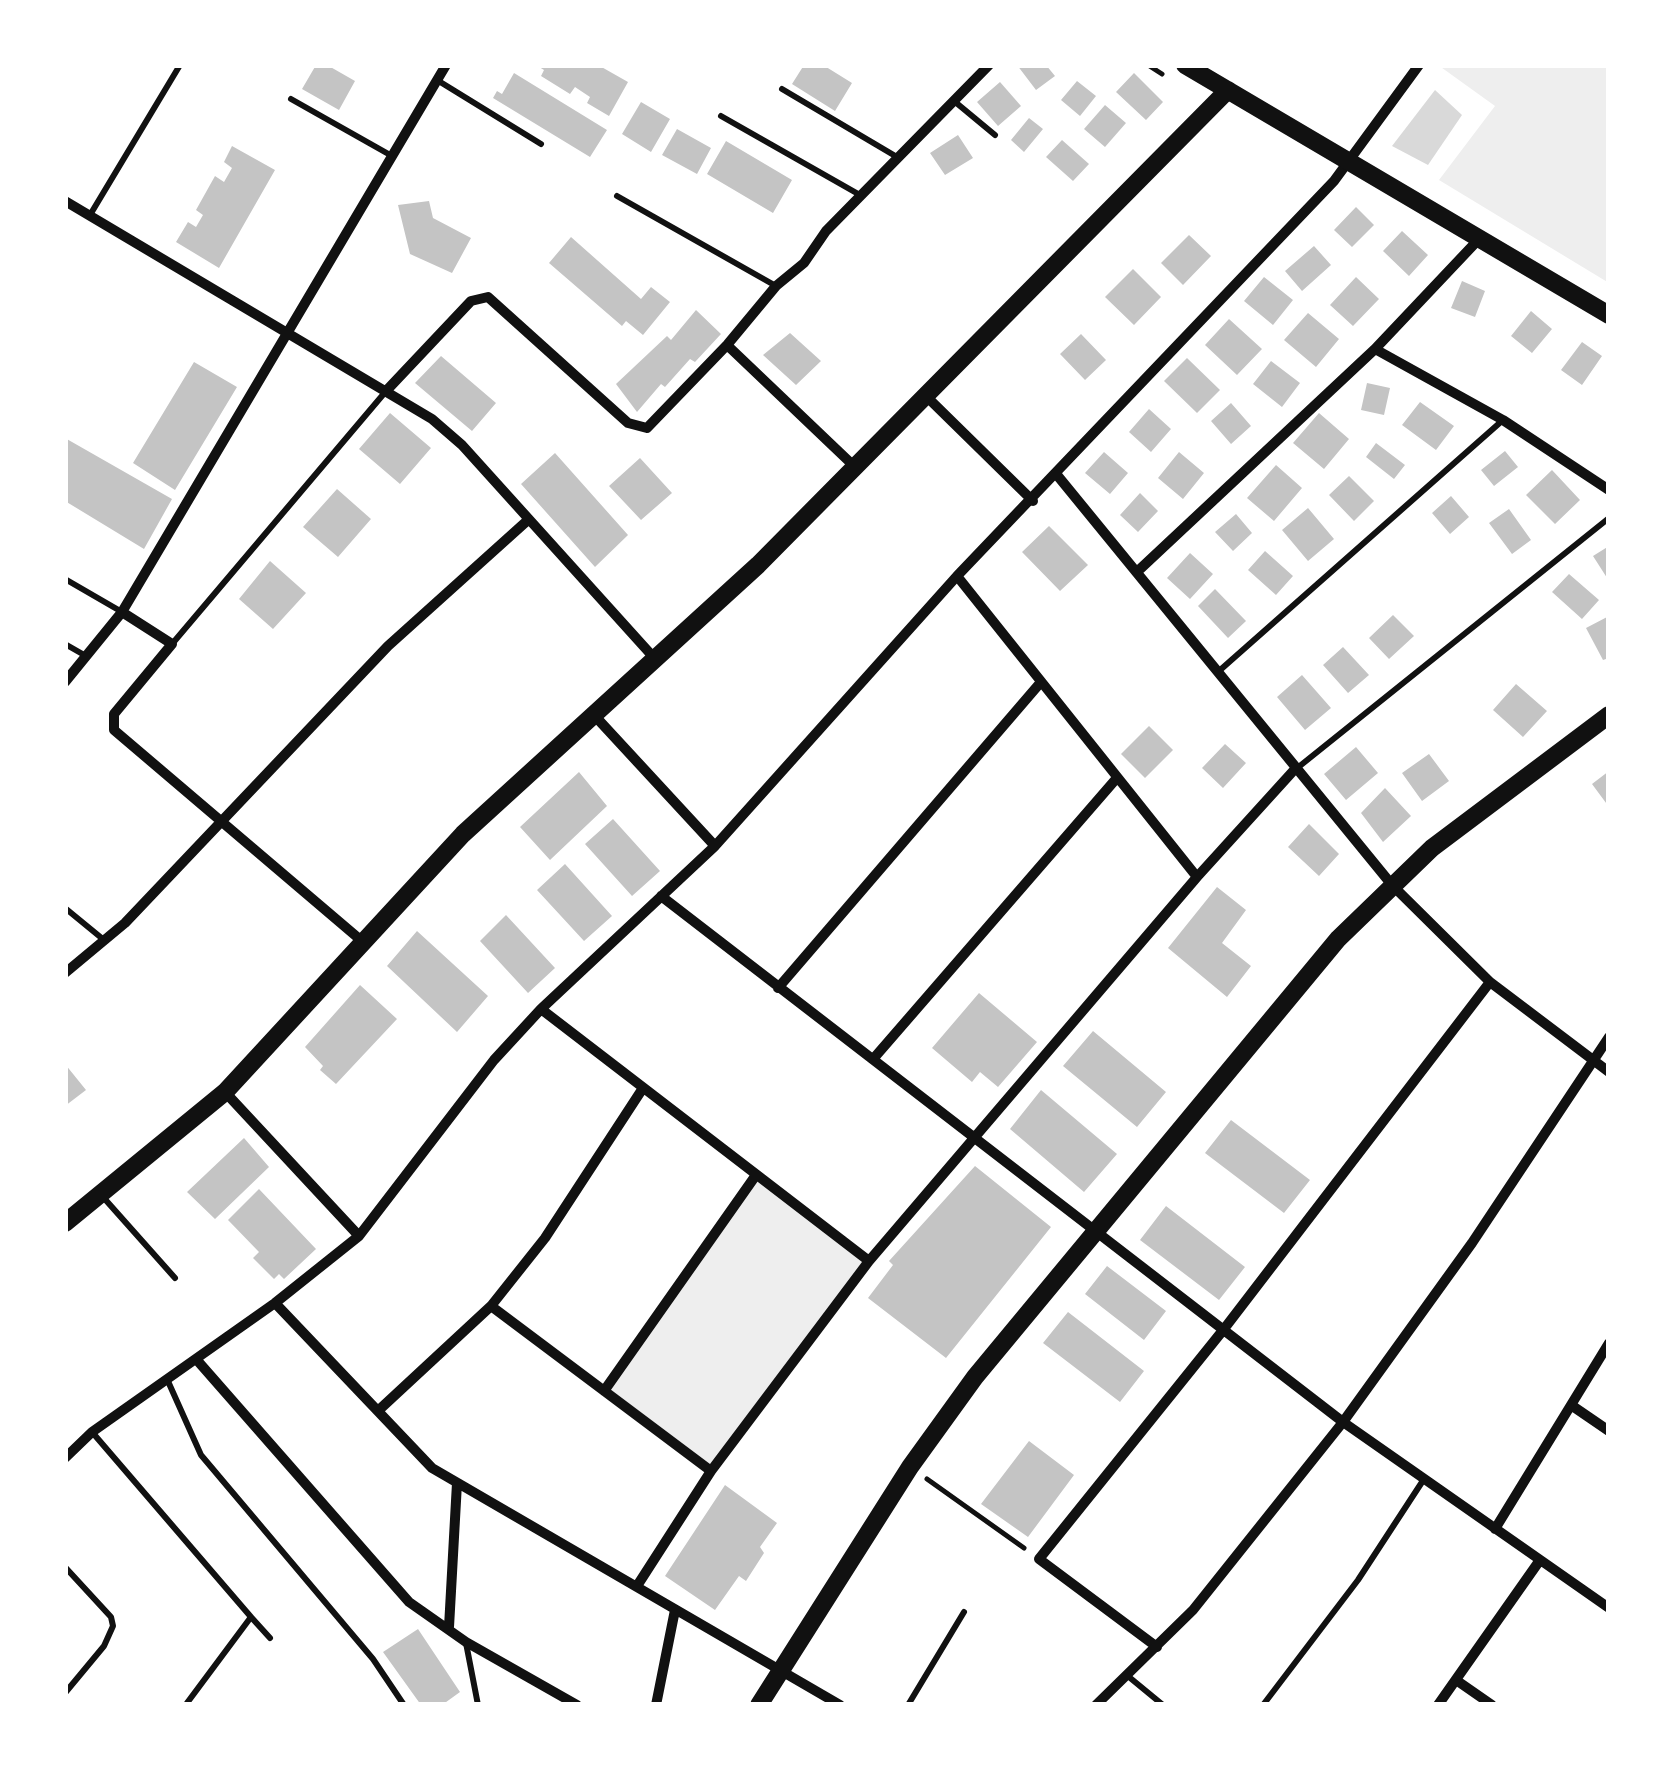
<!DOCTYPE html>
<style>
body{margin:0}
#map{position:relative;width:1674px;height:1770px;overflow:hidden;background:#fff;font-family:"Public Sans",sans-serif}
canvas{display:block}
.frame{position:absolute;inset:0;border:68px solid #fff;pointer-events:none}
</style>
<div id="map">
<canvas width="1674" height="1770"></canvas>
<div class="frame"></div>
</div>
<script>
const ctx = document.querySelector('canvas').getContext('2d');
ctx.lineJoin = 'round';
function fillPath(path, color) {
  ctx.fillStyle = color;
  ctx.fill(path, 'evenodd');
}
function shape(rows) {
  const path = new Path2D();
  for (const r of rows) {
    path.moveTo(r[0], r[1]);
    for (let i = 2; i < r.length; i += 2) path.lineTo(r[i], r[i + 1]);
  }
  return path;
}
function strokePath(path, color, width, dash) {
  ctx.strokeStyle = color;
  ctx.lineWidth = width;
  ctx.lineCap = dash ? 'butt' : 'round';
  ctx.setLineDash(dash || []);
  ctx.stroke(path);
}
const green = shape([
 [1438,65,1609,65,1609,283,1439,180,1495,106],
 [756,1175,869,1261,711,1471,604,1391]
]);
const water = shape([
 [1435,90,1462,115,1428,165,1392,146]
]);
const building = shape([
 [316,65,327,65,355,81,339,110,302,89],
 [536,65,598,65,628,82,609,116,587,103,590,97,575,87,570,94,541,76,544,70],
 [804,65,823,65,852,83,835,111,792,84],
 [1017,65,1046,65,1055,76,1036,90],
 [514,73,607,130,590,157,493,98,497,91,502,94],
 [1134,73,1163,102,1146,120,1116,92],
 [1077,81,1096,96,1080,116,1061,100],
 [1000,82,1021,106,998,126,977,102],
 [641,102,670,119,651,152,622,134],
 [1105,105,1126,123,1105,147,1084,129],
 [1029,118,1043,129,1024,152,1011,140],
 [677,129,711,148,697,174,662,155],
 [958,135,973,158,945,175,930,153],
 [1062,140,1089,164,1073,181,1046,157],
 [726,141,792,180,773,213,707,174],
 [232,146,275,170,219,268,176,242,188,222,196,227,203,215,196,210,215,176,224,182,232,168,224,162],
 [429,201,433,218,471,238,452,273,410,254,398,205],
 [1356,207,1374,225,1352,247,1334,230],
 [1402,231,1428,255,1409,276,1383,251],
 [1189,235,1211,256,1183,285,1161,263],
 [571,237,641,299,651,287,670,302,643,335,626,321,622,326,549,263],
 [1314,246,1331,265,1302,291,1285,271],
 [1133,269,1161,297,1134,325,1105,297],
 [1264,277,1293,300,1273,325,1244,301],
 [1356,277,1379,299,1353,326,1330,305],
 [1462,281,1485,291,1475,317,1451,308],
 [696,310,721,334,695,362,690,359,665,387,661,384,637,412,616,384,667,336,671,340],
 [1531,311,1552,329,1532,353,1511,336],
 [1308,313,1339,339,1316,367,1284,340],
 [1229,319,1262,349,1237,375,1205,345],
 [790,333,821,361,796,385,763,355],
 [1081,334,1106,360,1085,380,1060,354],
 [1582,342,1602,356,1582,385,1561,370],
 [441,356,496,403,472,431,415,383],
 [1187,358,1220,390,1197,413,1164,381],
 [1271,361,1300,383,1282,407,1253,384],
 [194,362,237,387,175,490,133,463],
 [1367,383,1390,388,1384,415,1361,410],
 [1420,402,1454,426,1436,450,1402,425],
 [1231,403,1251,426,1231,444,1211,421],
 [1149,409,1171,429,1151,452,1129,432],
 [390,413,431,448,400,484,359,449],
 [1319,413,1349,439,1324,469,1293,443],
 [65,438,172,499,144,549,65,501],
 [1376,443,1405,465,1394,479,1366,457],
 [1505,451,1518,467,1494,486,1481,470],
 [1104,452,1128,473,1110,494,1085,473],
 [1179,452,1204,473,1183,499,1158,478],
 [555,453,628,535,595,567,521,484],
 [640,458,672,493,641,520,609,486],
 [1276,465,1302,488,1274,521,1247,498],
 [1552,470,1580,500,1555,524,1526,495],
 [1349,476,1374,501,1354,521,1329,495],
 [337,489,371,519,338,557,303,527],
 [1140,493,1158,511,1138,532,1120,515],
 [1451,496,1469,517,1450,534,1432,513],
 [1308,508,1334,539,1308,561,1282,530],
 [1509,509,1531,540,1512,554,1489,523],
 [1236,514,1252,533,1233,551,1215,532],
 [1049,526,1088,565,1060,591,1022,552],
 [1609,546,1609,581,1593,556],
 [1265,551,1293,576,1276,595,1248,570],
 [1190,553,1213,574,1190,599,1167,578],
 [270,561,306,593,273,629,239,599],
 [1569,574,1599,600,1582,619,1552,592],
 [1215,589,1246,621,1228,638,1198,606],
 [1393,615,1414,636,1389,659,1369,638],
 [1609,616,1609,658,1603,660,1586,628],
 [1343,647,1369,675,1348,693,1323,665],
 [1302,675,1331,708,1305,730,1277,697],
 [1516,684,1547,711,1523,737,1493,710],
 [1149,726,1173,750,1145,778,1121,754],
 [1225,744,1246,763,1223,788,1202,768],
 [1356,747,1378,773,1346,800,1324,774],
 [1429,754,1449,781,1422,801,1402,773],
 [1609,771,1609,807,1592,784],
 [579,772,607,806,550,860,520,827],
 [1385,788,1411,816,1383,842,1361,813],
 [613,819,660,871,632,896,585,844],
 [1309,824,1339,854,1319,876,1288,847],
 [565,864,612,916,584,941,537,890],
 [1217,887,1246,910,1222,943,1251,966,1227,997,1168,948],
 [506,915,555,968,528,993,480,941],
 [417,931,488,996,457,1032,387,966],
 [360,985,397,1019,336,1084,320,1070,323,1066,305,1047],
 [979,993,1037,1042,998,1087,980,1072,972,1082,932,1048],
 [1093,1031,1166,1092,1137,1127,1063,1066],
 [65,1064,86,1090,65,1106],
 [1041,1090,1117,1154,1084,1192,1010,1129],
 [1231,1120,1310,1180,1284,1213,1205,1153],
 [244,1138,269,1167,215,1219,187,1192],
 [975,1166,1051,1227,946,1358,868,1298,893,1265,889,1261],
 [259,1189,316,1249,284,1279,279,1274,274,1279,253,1258,259,1252,228,1220],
 [1166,1206,1245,1267,1219,1300,1140,1240],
 [1107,1266,1166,1311,1144,1340,1085,1294],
 [1068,1312,1144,1371,1120,1402,1043,1343],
 [1029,1441,1074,1475,1028,1537,981,1504],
 [725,1485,777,1523,760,1547,764,1553,746,1581,739,1576,715,1610,665,1576],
 [418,1629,460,1692,442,1705,421,1705,383,1652]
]);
const path = shape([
 [1148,65,1162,74],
 [927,1479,1024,1548]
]);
const service = shape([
 [437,80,541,144],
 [782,89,897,157],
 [291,99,392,156],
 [954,101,995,135],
 [721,116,860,195],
 [617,196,776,286],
 [90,215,180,65],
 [65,579,122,612],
 [65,644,86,656],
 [172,644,387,390],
 [1219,671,1503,420],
 [1296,769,1609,518],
 [65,908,104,940],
 [103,1197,175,1278],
 [167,1379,201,1455,373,1659,404,1705],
 [92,1432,251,1617,187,1703],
 [65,1567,111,1617,113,1626,104,1646,65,1693],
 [251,1617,270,1638],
 [466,1643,478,1705],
 [1129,1677,1163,1705],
 [908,1705,964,1612],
 [1263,1705,1358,1580,1424,1479]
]);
const minor = shape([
 [65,201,432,419,462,445,656,660],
 [1479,239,1375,349,1503,420,1609,490],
 [727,345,856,468],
 [387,390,471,301,488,297,628,423,647,428,727,345,776,286,804,263,826,231,989,65],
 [927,397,1033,501],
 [1057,475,1392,885,1490,982,1609,1072],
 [1139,570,1375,349],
 [957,576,1197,877],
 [122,612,172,644,114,714,114,730,363,942],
 [65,682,122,612,446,65],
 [594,715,715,846],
 [661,896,1343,1422,1609,1608],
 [65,973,125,923,388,646,528,520],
 [778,988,1041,682],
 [541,1009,869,1261],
 [874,1058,1116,779],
 [225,1092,359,1236],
 [275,1303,432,1468,840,1705],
 [491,1306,711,1471],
 [196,1359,409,1602,466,1642,577,1705],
 [604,1391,756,1175],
 [1571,1405,1609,1431],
 [380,1409,491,1306,545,1238,643,1088],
 [65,1458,92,1432,275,1303,359,1236,494,1060,541,1009,715,846,957,576,1334,181,1419,65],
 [1495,1529,1609,1343],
 [637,1586,711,1471,869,1261,1197,877,1295,769],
 [449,1627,457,1483],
 [1157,1647,1039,1559,1224,1329,1490,982],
 [1456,1680,1492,1705],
 [656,1705,675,1610],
 [1096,1705,1193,1610,1343,1422,1472,1243,1609,1037],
 [1438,1705,1540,1560]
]);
const tertiary = shape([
 [1185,65,1609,315],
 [65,1223,225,1092,463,834,758,565,1228,90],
 [759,1705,910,1467,975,1377,1338,939,1432,848,1609,715]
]);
fillPath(green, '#eee');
fillPath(water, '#d9d9d9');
fillPath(building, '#c4c4c4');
strokePath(path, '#111', 5);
strokePath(service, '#111', 6);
strokePath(minor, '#111', 10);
strokePath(tertiary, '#111', 18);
</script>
